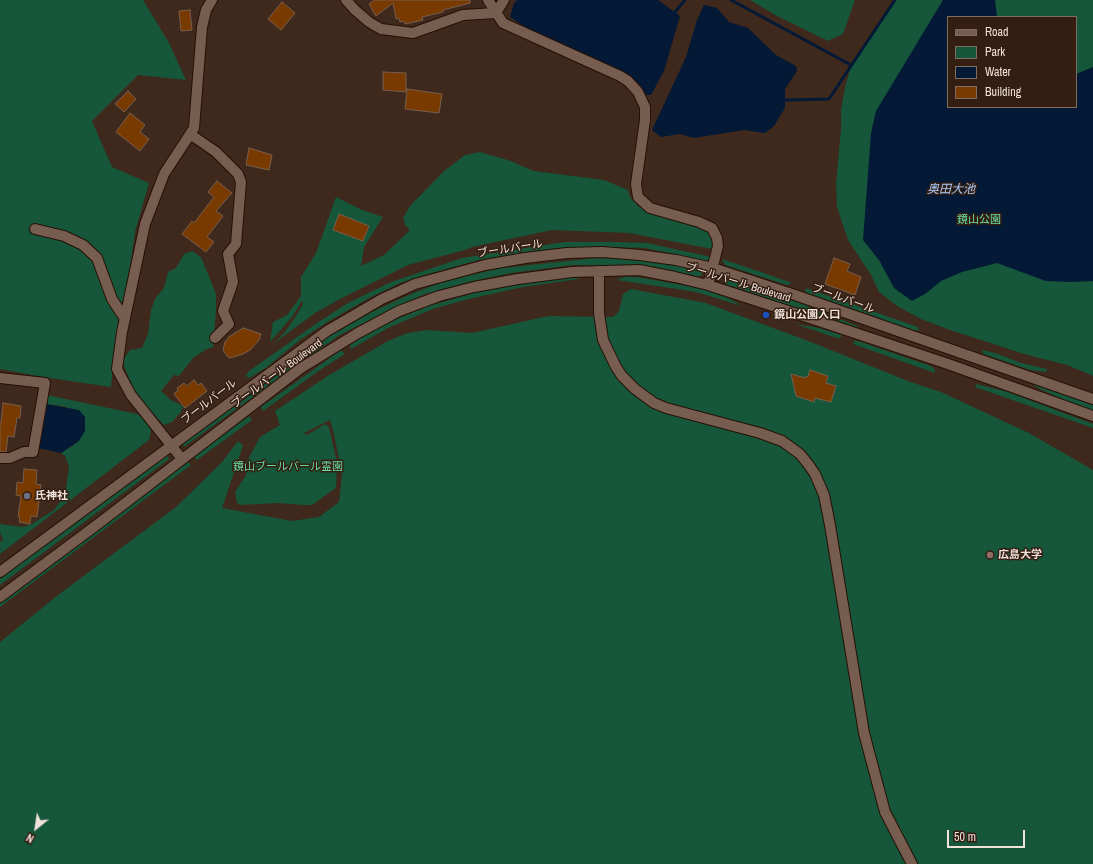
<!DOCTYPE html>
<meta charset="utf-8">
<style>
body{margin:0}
#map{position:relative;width:1093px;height:864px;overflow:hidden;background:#3f281c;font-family:"Archivo Narrow",sans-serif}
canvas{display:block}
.legend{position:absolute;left:947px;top:16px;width:130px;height:92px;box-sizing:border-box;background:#341e12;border:1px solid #7f6c62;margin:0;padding:5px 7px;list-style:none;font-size:12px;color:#f0e1d9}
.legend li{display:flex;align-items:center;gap:8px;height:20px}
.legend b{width:20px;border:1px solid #7f6c62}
.north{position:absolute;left:16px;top:808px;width:40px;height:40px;-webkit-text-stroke:3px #341e12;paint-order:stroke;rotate:210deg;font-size:11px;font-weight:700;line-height:16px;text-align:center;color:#f0e1d9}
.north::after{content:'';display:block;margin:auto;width:14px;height:18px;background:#f0e1d9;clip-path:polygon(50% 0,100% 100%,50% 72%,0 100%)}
.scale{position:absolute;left:947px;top:830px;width:78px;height:18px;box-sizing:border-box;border:2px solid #f0e1d9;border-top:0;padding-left:5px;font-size:12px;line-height:14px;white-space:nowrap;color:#f0e1d9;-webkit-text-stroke:3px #341e12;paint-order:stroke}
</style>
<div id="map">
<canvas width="1093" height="864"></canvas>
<ul class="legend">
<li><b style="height:5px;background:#775d4f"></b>Road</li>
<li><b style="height:11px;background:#16563a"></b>Park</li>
<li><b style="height:11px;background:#031936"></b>Water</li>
<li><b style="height:11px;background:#793a00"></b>Building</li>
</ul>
<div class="north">N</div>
<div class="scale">50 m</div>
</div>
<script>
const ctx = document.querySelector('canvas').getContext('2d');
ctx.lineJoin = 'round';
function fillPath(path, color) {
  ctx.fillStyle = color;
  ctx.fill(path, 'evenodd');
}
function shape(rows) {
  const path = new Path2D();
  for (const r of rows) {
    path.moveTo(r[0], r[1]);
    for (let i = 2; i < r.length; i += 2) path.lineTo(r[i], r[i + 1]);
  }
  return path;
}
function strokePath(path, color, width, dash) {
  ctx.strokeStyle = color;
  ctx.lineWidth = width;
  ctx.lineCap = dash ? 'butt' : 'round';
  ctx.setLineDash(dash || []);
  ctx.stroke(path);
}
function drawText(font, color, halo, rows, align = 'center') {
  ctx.font = font + ' "Archivo Narrow","Noto Sans JP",sans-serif';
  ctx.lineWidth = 3;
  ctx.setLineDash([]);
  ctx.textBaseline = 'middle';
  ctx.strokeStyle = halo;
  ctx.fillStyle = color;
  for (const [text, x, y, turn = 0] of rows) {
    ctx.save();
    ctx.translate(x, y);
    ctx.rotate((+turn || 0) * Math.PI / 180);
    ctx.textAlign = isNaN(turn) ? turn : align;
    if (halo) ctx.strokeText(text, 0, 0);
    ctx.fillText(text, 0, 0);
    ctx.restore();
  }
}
const green = shape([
 [0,0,143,0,168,41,186,80,138,75,92,121,112,167,149,183,135,232,130,268,122,306,115,346,111,387,43,377,0,369],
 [750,0,855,0,843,34,828,41,777,16],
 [895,0,1093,0,1093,376,1067,365,1024,354,947,329,921,319,897,306,879,292,871,275,848,240,837,207,836,184,841,129,841,110,845,88,851,65,871,37],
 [948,17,1076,17,1076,107,948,107],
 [480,152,508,160,534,171,604,180,628,190,630,197,638,206,654,213,704,228,713,240,712,249,629,233,552,230,472,247,465,250,408,265,342,298,315,313,273,344,285,332,296,316,303,304,302,301,292,317,270,342,273,322,287,315,301,296,301,277,316,253,336,197,360,209,383,217,364,247,361,266,384,255,410,230,405,225,403,218,410,206,444,171,465,155],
 [339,214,369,226,367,233,336,221],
 [335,223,366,235,363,241,333,230],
 [564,242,613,242,647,243,711,257,709,260,706,261,645,248,612,247,551,249,479,260,428,274,400,283,371,297,329,321,301,339,267,367,251,377,248,378,246,375,249,371,317,323,348,303,391,282,462,258],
 [192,251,201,257,216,294,216,310,213,347,207,349,194,357,179,376,174,375,161,391,171,400,183,406,181,412,172,422,164,425,139,400,134,391,122,361,130,350,142,348,148,334,151,310,155,299,164,288,168,272,176,268,184,254],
 [596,258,632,259,667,264,698,270,701,272,702,275,697,277,666,270,623,265,573,265,511,273,473,281,425,294,387,311,338,336,185,446,183,446,182,444,296,360,335,332,365,315,411,294,448,280,502,268],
 [722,259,758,271,792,283,787,285,725,265],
 [572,277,579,279,523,287,469,299,433,309,390,327,351,349,350,345,373,331,397,319,429,306,481,291,511,284],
 [624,277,637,277,706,289,726,297,742,306,696,292,617,280],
 [724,279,758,288,800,303,857,326,862,331,725,284,723,280],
 [806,288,918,327,919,329,918,331,910,329,807,293,805,291],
 [631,289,706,303,811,342,908,381,941,392,1029,433,1093,470,1093,864,0,864,0,642,58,595,176,507,222,462,238,441,243,445,222,508,292,521,319,517,339,502,342,475,334,434,330,420,304,433,307,435,325,424,329,427,337,462,336,488,312,505,303,505,279,503,241,505,237,503,235,492,246,475,245,465,260,437,280,425,275,411,329,375,388,341,407,333,427,330,472,333,548,316,613,317,619,311,623,294],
 [795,324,819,328,841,335,840,339],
 [855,340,928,365,934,368,935,373,853,344],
 [341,350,345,354,320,370,263,411,261,407],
 [983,350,998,354,1021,363,1047,369,1046,372,1030,370,984,354,982,352],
 [976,384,1008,392,1093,424,1093,428,975,387],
 [1032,384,1093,404,1093,411,1066,401,1038,388],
 [47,395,137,414,144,418,151,430,149,440,0,554,0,542,3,540,0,532,0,524,23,527,32,524,54,510,65,495,69,467,65,456,61,453,79,441,67,407,46,404],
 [249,416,252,420,197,460,194,457],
 [164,455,167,455,169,459,0,585,0,579],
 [188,462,191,465,0,607,0,600]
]);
const water = shape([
 [517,0,658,0,680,16,664,71,651,95,646,95,638,83,627,74,533,32,510,17,514,3],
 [943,0,995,0,997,17,948,17,948,107,1076,107,1076,74,1093,67,1093,281,1071,282,1046,281,997,263,962,272,941,281,925,294,912,301,894,288,879,260,863,240,871,133,876,111],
 [704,5,717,8,729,22,748,28,776,55,796,66,797,71,785,89,785,108,774,126,765,133,744,130,694,138,680,134,661,137,652,130,686,57,697,20],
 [46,404,79,410,85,417,85,431,79,441,61,453,38,448]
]);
const stream = shape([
 [731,0,851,65],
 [675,12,685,0],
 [785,100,829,99,895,0]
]);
const building = shape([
 [374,0,470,0,470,3,443,10,443,12,422,17,423,20,405,24,404,21,400,22,399,18,396,19,393,3,376,16,369,4,374,0],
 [282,2,295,13,281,30,268,19,282,2],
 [190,10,192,30,181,31,179,11,190,10],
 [383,72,406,73,406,92,383,90,383,72],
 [407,89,442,94,439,113,405,109,407,89],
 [128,91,136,99,124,112,115,104,128,91],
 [130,113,145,125,140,132,149,139,140,151,116,132,130,113],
 [249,148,272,155,269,170,246,165,249,148],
 [217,181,232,193,216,211,223,216,207,237,214,242,206,252,182,234,192,221,194,223,214,197,208,192,217,181],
 [339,214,369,226,363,241,333,230,339,214],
 [834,258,850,264,847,271,861,277,855,295,825,284,834,258],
 [243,328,261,334,259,340,250,350,243,354,230,358,227,356,223,350,225,342,229,337,243,328],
 [810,370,828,376,826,383,836,386,831,402,815,398,814,402,796,396,791,374,805,378,806,376,808,377,810,370],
 [194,380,198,385,201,383,207,391,185,408,174,394,178,390,177,388,184,383,187,386,194,380],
 [3,403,21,406,20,418,17,418,14,437,8,436,6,452,0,452,0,422,1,423,3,403],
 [24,469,37,470,36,484,41,485,37,517,31,516,30,524,19,522,20,517,18,517,21,496,16,495,17,482,23,483,24,469]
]);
const minor = shape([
 [346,0,355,10,369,22,381,29,413,33,463,15,496,13,504,0],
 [488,0,503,23,620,76,628,81,638,92,645,107,645,120,636,184,638,197,650,208,699,222,712,228,717,238,718,246,708,285],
 [190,134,216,152,238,174,241,182,236,244,228,254,233,282,223,311,229,324,215,338],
 [35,229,64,236,83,245,97,258,112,299,125,319],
 [599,271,599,313,603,340,616,367,622,376,635,389,654,403,666,408,760,433,782,441,800,454,808,464,815,474,824,495,830,525,864,733,885,812,912,864],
 [0,378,45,383,33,452,24,452,10,458,0,458],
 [182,459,131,395,117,369,122,332,145,224,164,174,194,128,202,27,206,10,212,0],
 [0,572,327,331,382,299,415,284,485,265,525,258,567,253,602,252,640,255,676,260,713,268,795,295,1093,399],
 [0,597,98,524,301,368,358,333,399,311,439,296,474,287,518,279,572,272,639,270,675,277,708,285,822,322,948,364,1093,416]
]);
const markers = [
 [766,315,4,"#1a4fb4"],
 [27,496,4,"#6b7280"],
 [990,555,4,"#8d6e63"]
];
const parkNames = [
 ["鏡山公園",979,220],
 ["鏡山ブールバール霊園",288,467]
];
const streetNames = [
 ["ブールバール",510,249,-9],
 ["ブールバール Boulevard",738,283,17],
 ["ブールバール",843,299,20],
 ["ブールバール Boulevard",277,374,-36],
 ["ブールバール",209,402,-37]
];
const poiNames = [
 ["鏡山公園入口",774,315],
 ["氏神社",35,496],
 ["広島大学",998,555]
];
const waterNames = [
 ["奥田大池",951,190]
];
fillPath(green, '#16563a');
fillPath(water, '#031936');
strokePath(stream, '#031936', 3);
fillPath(building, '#793a00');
strokePath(building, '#785f4f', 1);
strokePath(minor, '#251005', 12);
strokePath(minor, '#775d4f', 10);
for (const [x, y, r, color] of markers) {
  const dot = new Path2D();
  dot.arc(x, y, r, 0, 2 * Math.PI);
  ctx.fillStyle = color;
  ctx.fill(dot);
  strokePath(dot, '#341e12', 1.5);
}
drawText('11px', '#67dda4', '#341e12', parkNames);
drawText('11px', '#f0e1d9', '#341e12', streetNames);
drawText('bold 11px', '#f0e1d9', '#341e12', poiNames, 'left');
drawText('italic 12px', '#a6ccff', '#341e12', waterNames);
</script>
